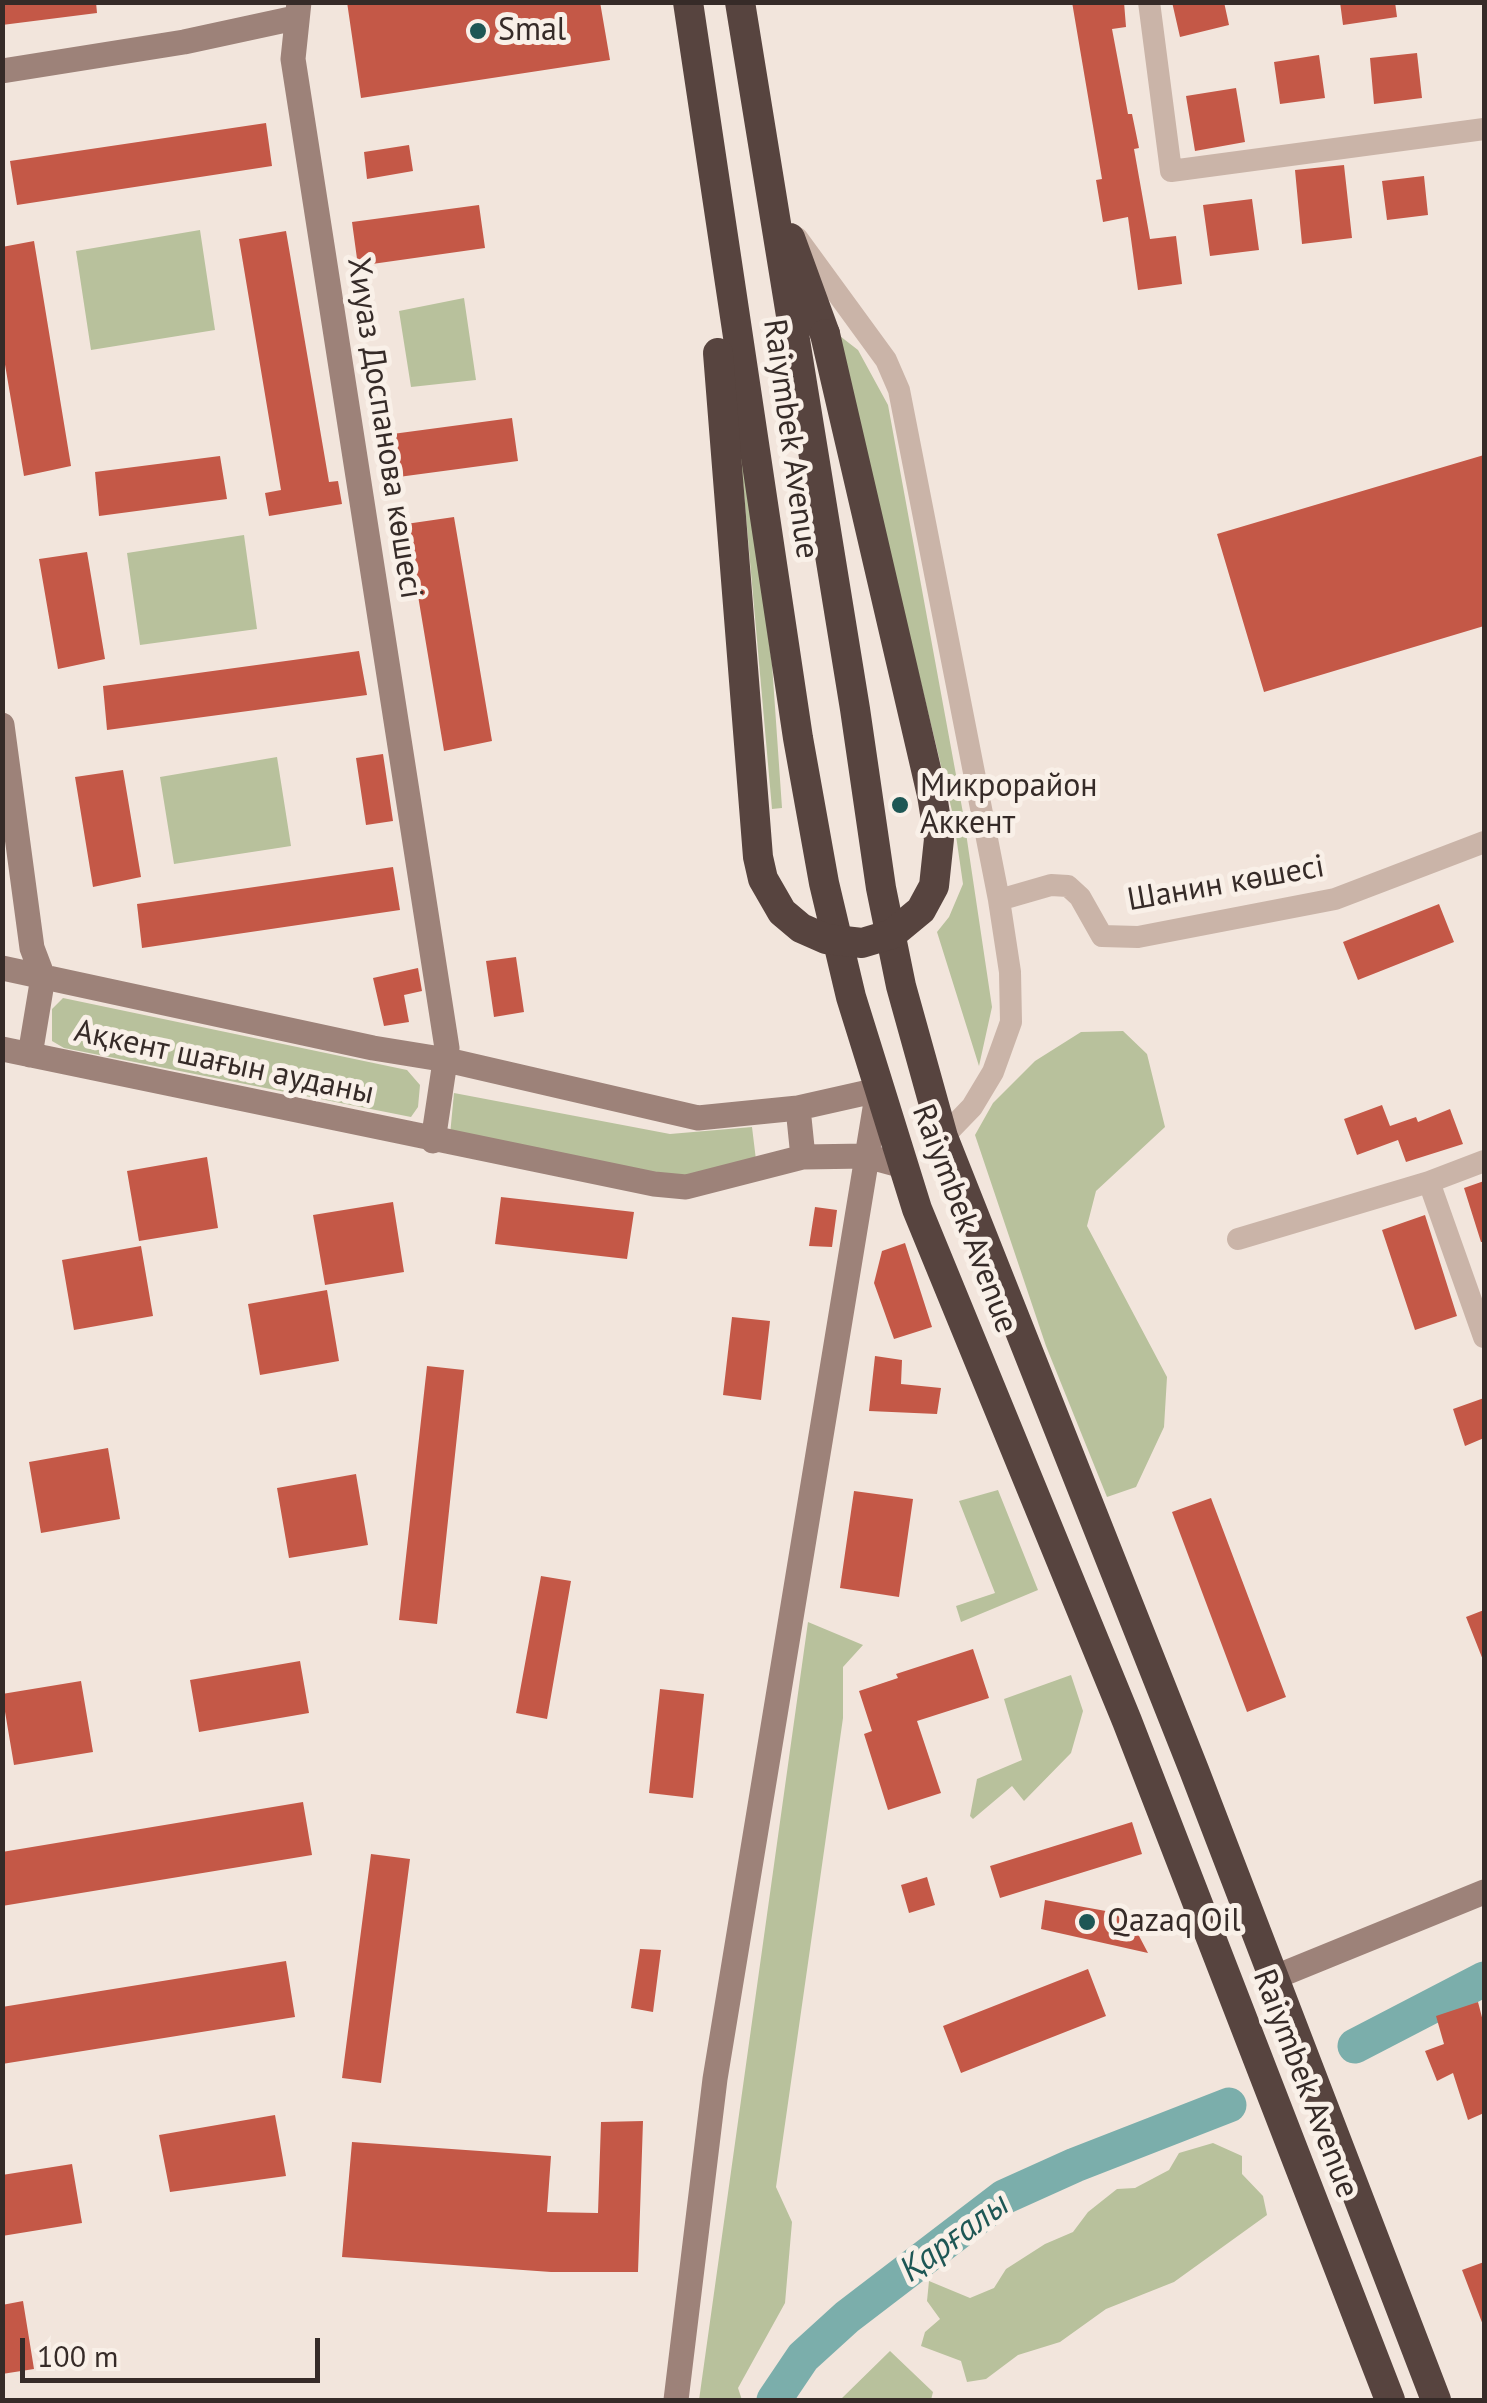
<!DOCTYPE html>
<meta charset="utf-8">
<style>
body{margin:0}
#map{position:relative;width:1487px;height:2403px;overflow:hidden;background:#f2e5dc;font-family:"PT Sans",sans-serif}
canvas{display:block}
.frame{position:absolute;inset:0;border:5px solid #362b28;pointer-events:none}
.scale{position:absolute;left:20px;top:2338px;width:300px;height:45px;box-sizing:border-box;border:5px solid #362b28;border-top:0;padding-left:12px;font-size:30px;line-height:35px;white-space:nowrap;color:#362b28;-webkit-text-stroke:8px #f9f0e8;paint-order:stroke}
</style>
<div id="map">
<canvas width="1487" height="2403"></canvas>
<div class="frame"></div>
<div class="scale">100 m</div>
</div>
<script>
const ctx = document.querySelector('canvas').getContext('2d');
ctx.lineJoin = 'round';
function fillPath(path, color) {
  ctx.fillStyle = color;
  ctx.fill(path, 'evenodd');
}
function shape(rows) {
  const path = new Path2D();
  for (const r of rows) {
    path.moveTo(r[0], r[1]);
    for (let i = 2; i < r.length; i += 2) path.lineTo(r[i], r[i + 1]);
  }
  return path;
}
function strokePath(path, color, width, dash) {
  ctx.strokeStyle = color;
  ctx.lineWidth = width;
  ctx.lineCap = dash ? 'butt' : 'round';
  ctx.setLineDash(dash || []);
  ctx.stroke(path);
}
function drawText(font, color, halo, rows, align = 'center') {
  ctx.font = font + ' "PT Sans",sans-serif';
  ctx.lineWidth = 10;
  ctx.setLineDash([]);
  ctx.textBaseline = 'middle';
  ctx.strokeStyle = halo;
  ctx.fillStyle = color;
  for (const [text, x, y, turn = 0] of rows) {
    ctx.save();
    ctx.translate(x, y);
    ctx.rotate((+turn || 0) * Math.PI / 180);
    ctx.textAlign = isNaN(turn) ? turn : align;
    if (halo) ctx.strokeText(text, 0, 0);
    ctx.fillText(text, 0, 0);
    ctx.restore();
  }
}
const green = shape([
 [200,230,215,330,91,350,76,251],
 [464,298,476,380,411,387,399,311],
 [836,333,858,350,888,405,963,813,992,1007,979,1066,937,932,949,917,963,884,953,815],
 [734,381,772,664,782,808,772,809],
 [244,535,257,629,140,645,127,553],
 [277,757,291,846,174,864,160,777],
 [63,998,407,1070,420,1085,418,1107,411,1117,64,1048,52,1041,52,1009],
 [1123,1031,1147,1054,1165,1127,1096,1191,1087,1226,1167,1377,1164,1427,1136,1487,1107,1497,1046,1346,975,1135,993,1103,1035,1061,1081,1032],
 [454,1093,670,1134,752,1127,756,1160,678,1179,450,1135],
 [998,1490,1038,1590,961,1622,956,1606,995,1593,959,1501],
 [808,1622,863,1645,843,1667,843,1718,776,2187,792,2222,785,2303,738,2388,742,2400,699,2400],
 [1071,1675,1083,1711,1071,1753,1024,1801,1012,1786,973,1819,970,1816,977,1779,1022,1760,1004,1699],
 [1213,2143,1242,2156,1242,2174,1263,2196,1267,2215,1174,2282,1106,2309,1060,2342,1018,2355,986,2379,967,2382,961,2361,921,2346,925,2332,940,2319,927,2301,929,2281,970,2298,994,2288,1006,2269,1045,2244,1073,2232,1088,2212,1117,2189,1135,2188,1169,2170,1179,2153],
 [890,2351,933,2392,931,2400,840,2400]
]);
const river = shape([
 [1355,2046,1484,1979],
 [774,2400,803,2357,847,2317,1004,2197,1075,2165,1229,2105]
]);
const building = shape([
 [2,2,96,2,97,13,2,25],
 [347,2,600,2,610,60,361,98],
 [1072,2,1124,2,1126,27,1112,29,1128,114,1132,114,1139,148,1134,149,1150,239,1176,236,1182,284,1138,290,1128,217,1103,222,1096,180,1102,179],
 [1172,2,1224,2,1229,25,1180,37],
 [1340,2,1395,2,1397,17,1343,25],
 [1417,53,1422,98,1374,104,1370,58],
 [1319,55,1325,98,1280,104,1274,62],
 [1236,88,1245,142,1195,151,1186,96],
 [266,123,272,166,17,205,10,161],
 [409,145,413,171,367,179,364,152],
 [1344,165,1352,238,1302,244,1295,170],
 [1424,176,1428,215,1387,220,1382,181],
 [1252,199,1259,250,1210,256,1203,205],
 [479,205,485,248,358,266,352,222],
 [286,231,329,482,338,481,342,504,269,516,265,493,281,490,239,239],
 [34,241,71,466,24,476,2,347,2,247],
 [512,418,518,461,391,478,385,435],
 [1484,455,1484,626,1264,692,1217,534],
 [220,456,227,499,99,516,95,472],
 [454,517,492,741,444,751,406,524],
 [87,552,105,659,58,669,39,559],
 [359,651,367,695,107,730,103,686],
 [383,754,393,821,366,825,356,758],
 [123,770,141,877,93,887,75,777],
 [393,867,400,910,142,948,137,904],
 [1439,904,1454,942,1358,980,1343,942],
 [516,957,524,1012,494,1017,486,961],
 [418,968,422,991,404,995,409,1022,384,1026,373,978],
 [1382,1105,1390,1126,1416,1117,1418,1122,1450,1109,1463,1144,1406,1162,1398,1140,1357,1155,1344,1119],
 [207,1157,218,1228,139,1241,127,1171],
 [1484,1181,1484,1242,1481,1242,1464,1188],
 [501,1197,634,1212,627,1259,495,1244],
 [393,1202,404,1272,325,1285,313,1215],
 [815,1207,837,1210,832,1247,809,1246],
 [1425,1215,1457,1316,1415,1330,1382,1230],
 [905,1243,932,1327,894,1339,874,1283,882,1251],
 [141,1246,153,1316,74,1330,62,1260],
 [327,1290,339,1361,260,1375,248,1304],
 [732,1317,770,1321,761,1400,723,1395],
 [875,1356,902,1360,901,1384,941,1388,937,1414,869,1411],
 [427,1366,464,1370,437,1624,399,1620],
 [1484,1398,1484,1438,1465,1446,1453,1409],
 [108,1448,120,1519,41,1533,29,1462],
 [356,1474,368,1545,289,1558,277,1488],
 [854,1491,913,1499,899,1597,840,1588],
 [1211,1498,1286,1697,1247,1712,1172,1512],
 [541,1576,571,1581,547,1719,516,1713],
 [1484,1610,1484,1660,1483,1660,1466,1617],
 [973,1649,989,1698,917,1721,941,1793,888,1810,864,1734,872,1731,859,1691,898,1678,896,1674],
 [300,1661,309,1713,199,1732,190,1680],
 [81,1681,93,1752,14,1765,2,1694],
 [660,1689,704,1694,693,1798,649,1793],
 [303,1802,312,1855,2,1906,2,1852],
 [1132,1822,1142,1854,1000,1898,990,1866],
 [371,1854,410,1859,381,2083,342,2078],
 [927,1877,935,1905,909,1913,901,1885],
 [1045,1900,1128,1915,1148,1953,1041,1929],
 [640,1949,661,1950,653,2012,631,2008],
 [286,1961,295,2017,2,2064,2,2007],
 [1088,1969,1106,2016,961,2073,943,2026],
 [1478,2002,1484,2025,1484,2113,1468,2120,1453,2073,1437,2081,1425,2051,1444,2044,1436,2016],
 [275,2115,286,2176,170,2192,159,2135],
 [643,2121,638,2272,551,2272,342,2257,352,2142,551,2156,547,2212,598,2213,601,2122],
 [72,2164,82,2223,2,2236,2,2175],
 [1484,2262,1484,2325,1483,2325,1462,2270],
 [23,2301,34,2369,2,2374,2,2305]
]);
const street = shape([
 [1149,2,1171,171,1484,129],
 [797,238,886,360,899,390,999,900,1010,972,1011,1022,993,1072,972,1107,943,1137],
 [999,900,1051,885,1068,886,1080,897,1102,936,1138,937,1335,899,1484,842],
 [1429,1182,1484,1337],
 [1238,1239,1429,1182,1484,1161]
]);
const secondary = shape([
 [299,2,293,59,447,1048,433,1141],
 [2,71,184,42,295,18],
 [2,725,32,948,43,977,30,1055],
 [2,968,373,1048,447,1060,698,1118,798,1108,878,1090,715,2079,676,2400],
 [2,1049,654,1184,686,1187,803,1157,866,1156,903,1166],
 [798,1108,803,1157],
 [1273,1978,1484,1892]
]);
const highway = shape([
 [688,2,798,738,824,883,851,997,917,1209,1127,1721,1390,2400],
 [740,2,855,709,881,888,901,986,943,1137,1194,1770,1436,2400],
 [790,238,825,334]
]);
const highwayBridge = shape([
 [718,353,758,857,763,879,782,912,801,928,826,939,862,943,892,934,921,910,934,886,939,839,932,795,825,334]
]);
const markers = [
 [478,31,10,"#1e5755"],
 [900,805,10,"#1e5755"],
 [1087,1922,10,"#1e5755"]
];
const poiNames = [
 ["Smal",498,31],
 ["Микрорайон",920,787],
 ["Аккент",920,824],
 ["Qazaq Oil",1107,1922]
];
const streetNames = [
 ["Хиуаз Доспанова көшесі",384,428,81],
 ["Raiymbek Avenue",790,439,82],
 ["Шанин көшесі",1226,884,-10],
 ["Ақкент шағын ауданы",224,1063,12],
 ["Raiymbek Avenue",964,1219,69],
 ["Raiymbek Avenue",1305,2084,69]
];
const waterNames = [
 ["Қарғалы",955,2238,-36]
];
fillPath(green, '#b8c19c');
strokePath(river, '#7baeab', 35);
fillPath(building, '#c45847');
strokePath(street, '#cab4a8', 22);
strokePath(secondary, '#9d8279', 25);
strokePath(highway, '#57443f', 30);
strokePath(highwayBridge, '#57443f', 30);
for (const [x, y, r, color] of markers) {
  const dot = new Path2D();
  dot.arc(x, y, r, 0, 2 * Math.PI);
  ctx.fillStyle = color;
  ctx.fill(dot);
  strokePath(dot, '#f9f0e8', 4);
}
drawText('32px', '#362b28', '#f9f0e8', poiNames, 'left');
drawText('32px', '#362b28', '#f9f0e8', streetNames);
drawText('italic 35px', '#1e5755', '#f9f0e8', waterNames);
</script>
